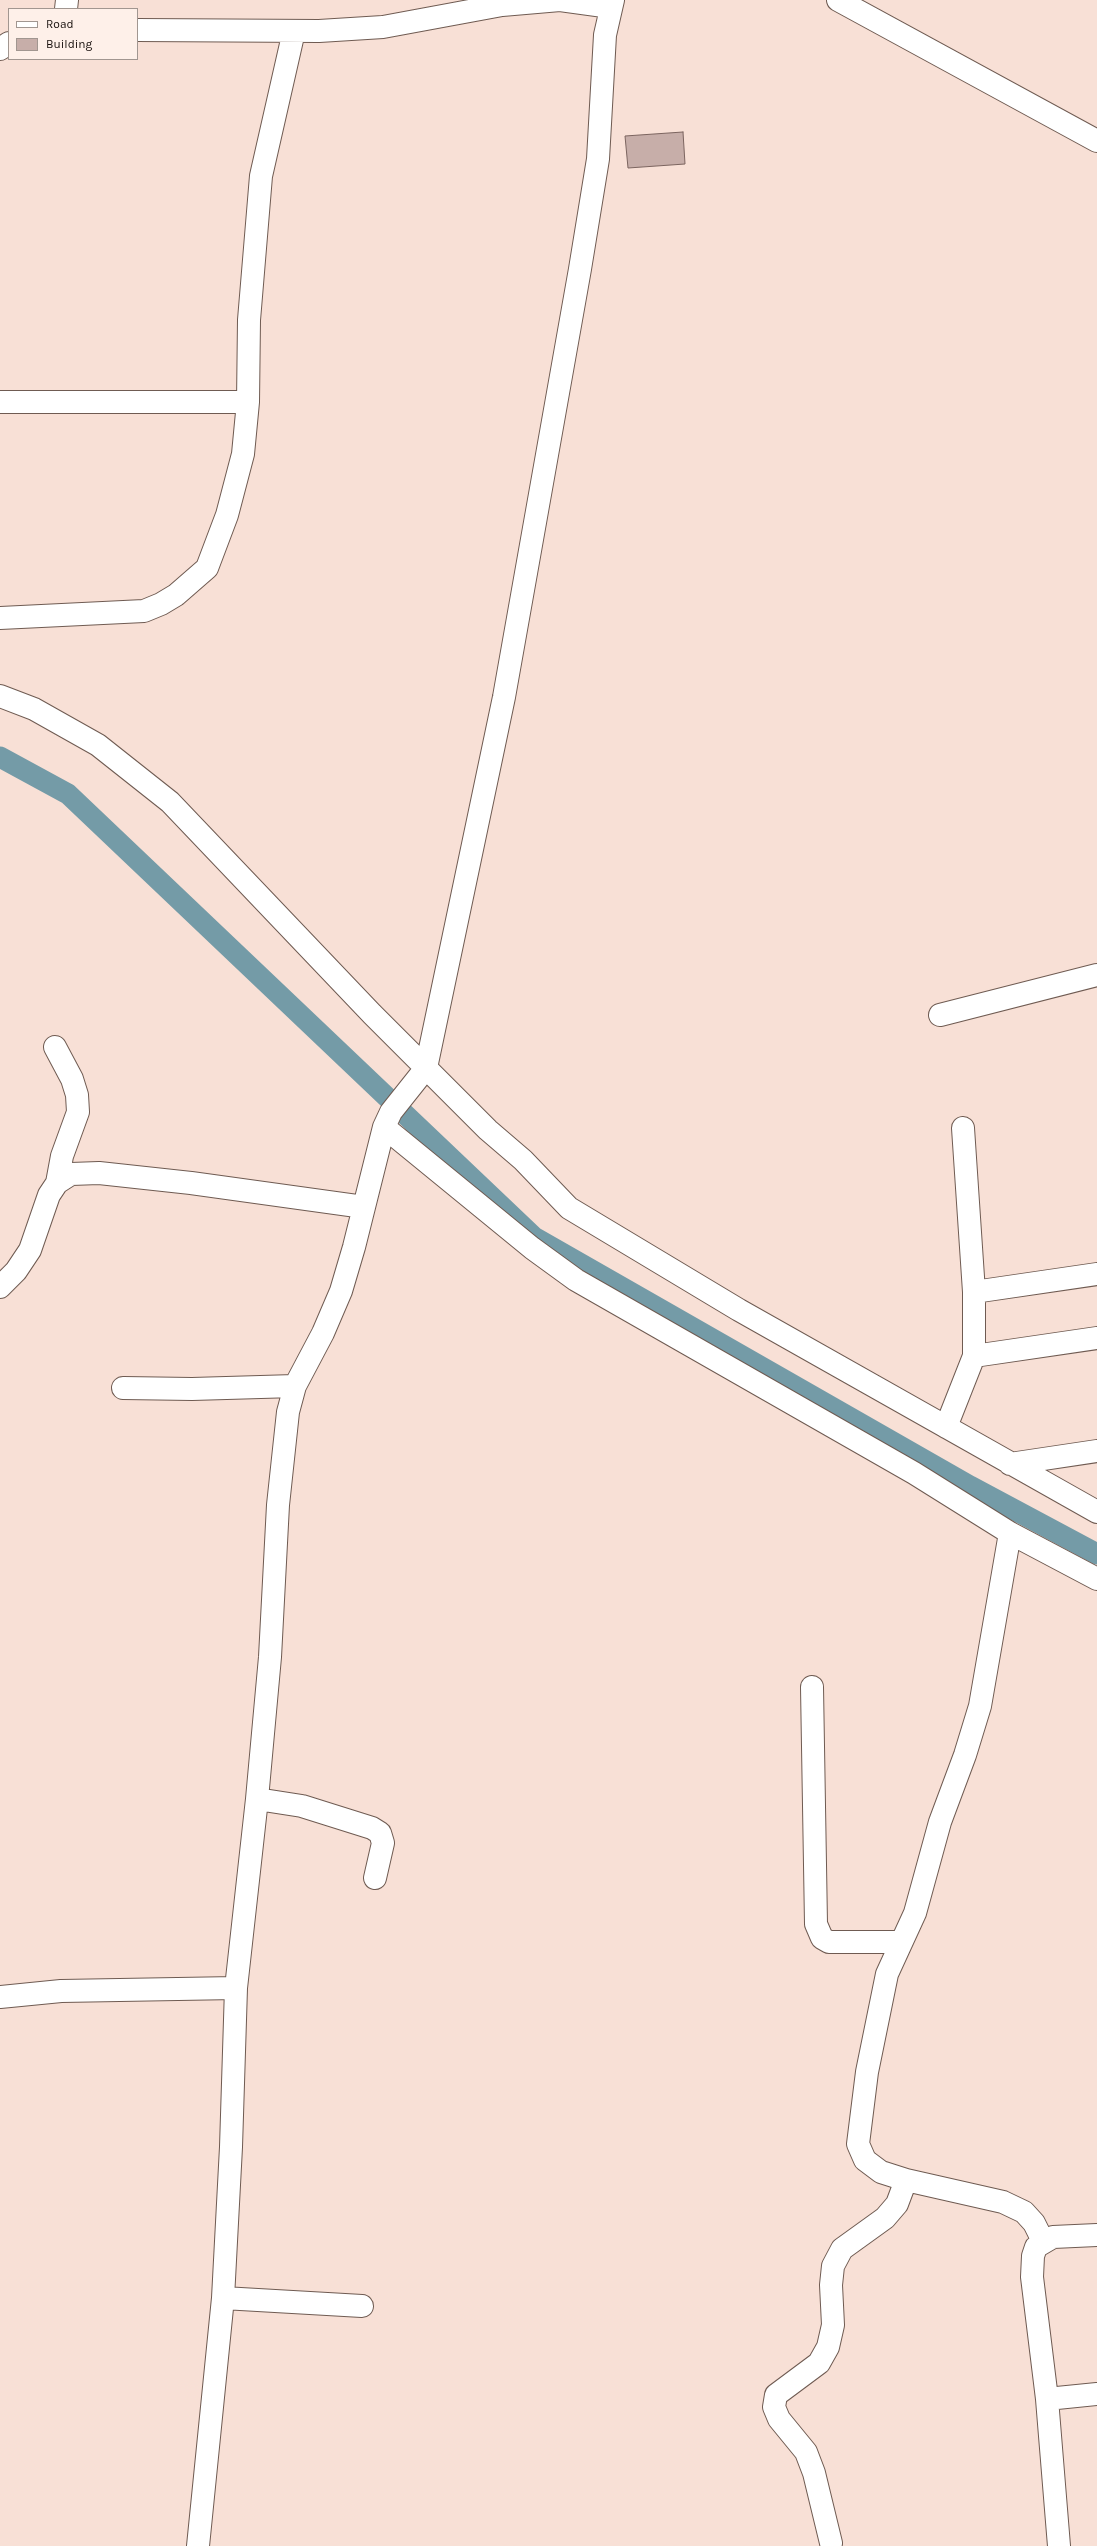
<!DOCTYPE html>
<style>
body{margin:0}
#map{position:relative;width:1097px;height:2546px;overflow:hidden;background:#f8e0d6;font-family:Karla,sans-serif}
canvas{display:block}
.legend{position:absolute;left:8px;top:8px;width:130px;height:52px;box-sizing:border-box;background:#fef0e9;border:1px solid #a19690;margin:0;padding:5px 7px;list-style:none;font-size:12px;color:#160e0b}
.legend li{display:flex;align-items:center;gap:8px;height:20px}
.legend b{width:20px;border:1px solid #a19690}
</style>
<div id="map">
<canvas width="1097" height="2546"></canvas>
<ul class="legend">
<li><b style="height:5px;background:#fff"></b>Road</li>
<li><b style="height:11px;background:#c7aea9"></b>Building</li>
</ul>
</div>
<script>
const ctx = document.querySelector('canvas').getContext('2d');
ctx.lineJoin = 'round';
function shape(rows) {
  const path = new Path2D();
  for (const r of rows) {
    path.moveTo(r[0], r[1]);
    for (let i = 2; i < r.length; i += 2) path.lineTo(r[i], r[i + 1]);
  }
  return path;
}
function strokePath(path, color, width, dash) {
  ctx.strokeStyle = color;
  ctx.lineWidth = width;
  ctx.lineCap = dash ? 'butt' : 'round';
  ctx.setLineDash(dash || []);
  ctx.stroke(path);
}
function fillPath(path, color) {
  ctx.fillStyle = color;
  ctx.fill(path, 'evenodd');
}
const canal = shape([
 [0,757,68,794,534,1237,970,1486,1097,1554]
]);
const building = shape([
 [683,132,685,164,628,168,625,136,683,132]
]);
const minor = shape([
 [838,0,1097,141],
 [66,9,67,0],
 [137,30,319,31,383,27,502,5,560,0,611,7],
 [0,49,9,43],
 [0,402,248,402],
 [0,618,144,611,161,604,176,595,207,568,227,515,243,454,248,402,249,320,261,176,294,31],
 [0,696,34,709,98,745,170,802,372,1014,488,1130,523,1160,569,1208,739,1310,1097,1512],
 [940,1015,1097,975],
 [55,1047,72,1079,77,1095,78,1112,62,1156,57,1183],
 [384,1127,532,1248,576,1280,914,1473,1010,1533,1097,1579],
 [0,1287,16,1271,30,1250,49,1195,57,1183,71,1174,99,1173,191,1183,364,1207],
 [974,1292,1097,1274],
 [974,1356,1097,1338],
 [123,1388,192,1389,295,1386],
 [946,1427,974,1356,974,1292,963,1128],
 [1010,1464,1097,1451],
 [1010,1533,980,1706,965,1755,940,1822,915,1913,887,1974,867,2072,858,2144,865,2160,881,2172,906,2180,1003,2202,1024,2212,1034,2223,1043,2241],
 [812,1687,816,1924,822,1938,829,1942,899,1942],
 [257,1799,302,1806,372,1828,380,1833,383,1843,375,1878],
 [0,1997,61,1991,236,1988],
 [223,2298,362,2306],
 [1047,2399,1097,2394],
 [831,2543,814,2473,806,2452,779,2419,774,2407,776,2395,819,2363,828,2347,833,2325,831,2285,833,2266,842,2249,885,2218,897,2204,906,2180],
 [198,2546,223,2298,231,2147,236,1988,257,1799,270,1657,278,1505,288,1412,295,1386,323,1333,341,1291,354,1247,384,1127,391,1112,426,1068,504,697,580,269,598,159,605,35,613,0],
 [1059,2546,1047,2399,1032,2277,1033,2256,1036,2247,1053,2237,1097,2235]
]);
strokePath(canal, '#749ba7', 21);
fillPath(building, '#c7aea9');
strokePath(building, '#7b645f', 1);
strokePath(minor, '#6f5b52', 24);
strokePath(minor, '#fff', 22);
</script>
